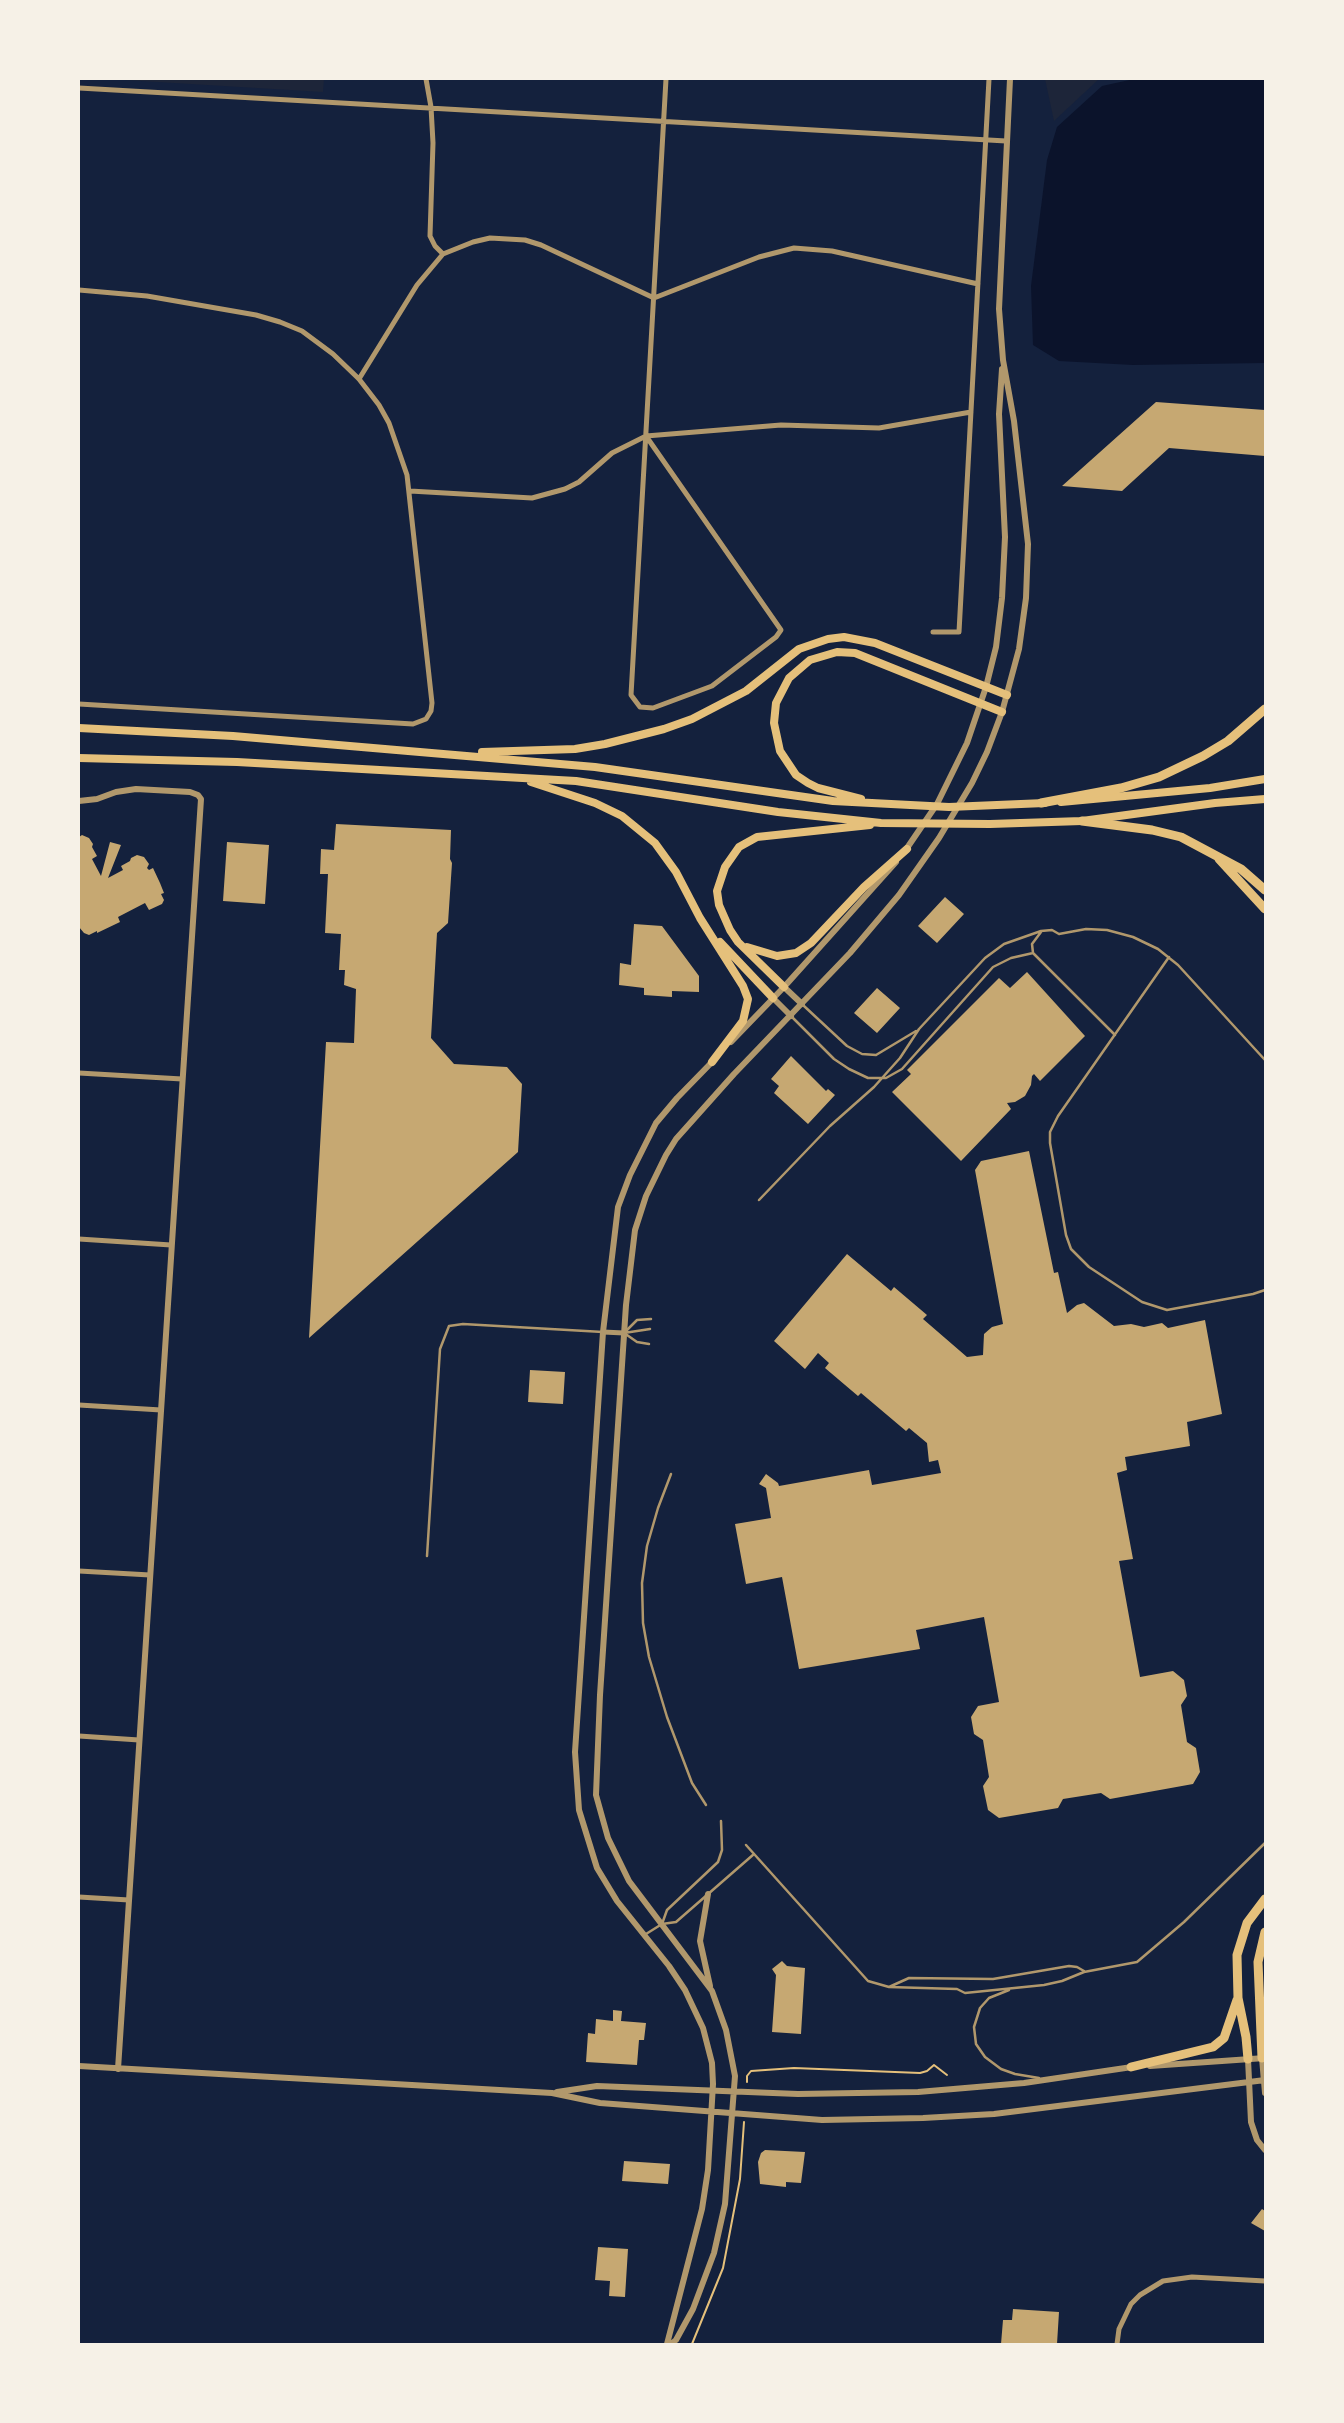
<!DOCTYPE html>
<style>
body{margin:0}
#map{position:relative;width:1344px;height:2423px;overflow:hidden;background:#14213d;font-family:Montserrat,sans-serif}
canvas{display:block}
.frame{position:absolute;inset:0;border:80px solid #f6f1e7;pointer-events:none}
</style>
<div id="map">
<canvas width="1344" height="2423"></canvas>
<div class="frame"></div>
</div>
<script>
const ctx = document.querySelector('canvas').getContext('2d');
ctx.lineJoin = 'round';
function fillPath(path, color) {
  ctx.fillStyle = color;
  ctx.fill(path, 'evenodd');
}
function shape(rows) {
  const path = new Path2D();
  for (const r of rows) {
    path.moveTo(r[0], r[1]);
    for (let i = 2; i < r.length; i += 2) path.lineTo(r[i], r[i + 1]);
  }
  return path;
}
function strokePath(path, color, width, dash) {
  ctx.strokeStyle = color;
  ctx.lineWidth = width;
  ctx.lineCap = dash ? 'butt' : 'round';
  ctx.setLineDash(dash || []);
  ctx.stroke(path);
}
const green = shape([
 [108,79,324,79,323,92],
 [1045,79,1099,79,1054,121]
]);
const water = shape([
 [1134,79,1265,79,1265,363,1133,365,1059,361,1033,345,1031,286,1047,160,1057,127,1102,86]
]);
const building = shape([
 [1156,402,1265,410,1265,456,1169,448,1122,491,1062,486],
 [336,824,451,830,450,859,452,863,448,923,437,933,431,1038,454,1064,507,1067,522,1084,518,1152,309,1338,326,1042,354,1043,356,989,344,985,345,970,339,970,341,934,325,933,328,874,320,874,321,849,334,850],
 [82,835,89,838,93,844,92,847,97,856,92,859,101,876,110,842,121,845,108,878,123,870,121,866,130,861,131,858,137,855,144,857,149,864,147,868,149,870,153,868,160,883,164,893,161,894,164,900,162,904,149,910,145,903,118,917,120,922,97,933,97,931,89,935,84,933,79,927,79,837],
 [227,842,269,845,265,904,223,901],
 [945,897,964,914,937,943,918,926],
 [634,924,662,926,699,976,699,992,672,991,672,997,644,995,644,988,619,985,620,963,631,965],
 [1027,972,1085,1036,1040,1081,1034,1074,1032,1076,1031,1085,1025,1096,1015,1102,1007,1103,1011,1109,961,1161,892,1092,911,1074,907,1070,999,978,1010,988],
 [877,988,900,1008,877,1033,854,1013],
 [791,1056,826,1091,828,1089,835,1095,808,1124,774,1093,779,1086,771,1079],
 [1029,1151,1054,1273,1058,1272,1067,1313,1077,1305,1084,1303,1114,1326,1131,1324,1144,1327,1162,1323,1168,1328,1205,1320,1222,1414,1187,1422,1190,1446,1125,1457,1127,1470,1117,1473,1133,1559,1119,1561,1140,1677,1173,1671,1184,1680,1187,1696,1181,1705,1187,1742,1196,1748,1200,1772,1193,1784,1110,1799,1101,1793,1063,1799,1058,1808,999,1818,988,1810,983,1786,989,1777,983,1740,974,1734,971,1717,978,1706,999,1702,984,1617,916,1630,920,1649,799,1669,782,1577,746,1584,735,1524,771,1518,766,1488,759,1484,766,1474,778,1483,779,1486,869,1470,872,1485,941,1473,938,1460,929,1462,927,1443,909,1428,906,1431,861,1393,858,1396,825,1368,829,1363,818,1353,805,1369,774,1341,847,1254,891,1291,894,1287,927,1315,923,1319,967,1357,983,1355,984,1334,992,1327,1003,1324,975,1170,981,1161],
 [530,1370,565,1372,563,1404,528,1402],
 [782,1961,787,1966,805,1968,801,2034,772,2032,776,1975,772,1969],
 [613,2010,622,2011,621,2021,646,2023,644,2040,639,2040,637,2065,586,2062,588,2033,595,2034,596,2019,613,2021],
 [765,2150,805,2152,801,2183,786,2182,786,2187,760,2184,758,2162,761,2153],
 [624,2161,670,2164,668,2184,622,2181],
 [1262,2209,1265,2211,1265,2231,1251,2223],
 [598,2247,628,2249,625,2297,609,2296,610,2281,595,2280],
 [1013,2309,1059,2312,1057,2344,1001,2344,1003,2320,1012,2320]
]);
const path = shape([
 [747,2082,747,2076,751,2071,794,2068,920,2073,927,2071,934,2065,947,2075],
 [692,2344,723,2268,740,2179,744,2122]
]);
const service = shape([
 [1041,932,1032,944,1033,953,1115,1035],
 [1169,957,1058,1116,1050,1132,1050,1143,1066,1235,1071,1249,1089,1267,1142,1302,1167,1310,1253,1294,1265,1290],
 [804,1006,847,1046,862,1054,876,1055,916,1031],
 [791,1016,834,1059,849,1069,868,1078,886,1078,902,1069,993,967,1011,958,1033,953],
 [759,1200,830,1126,874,1087,900,1058,919,1029,985,958,1004,944,1041,931,1052,930,1059,934,1086,929,1107,930,1133,937,1158,949,1178,965,1265,1060],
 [626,1331,637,1320,651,1319],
 [624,1333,650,1329],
 [627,1335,637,1342,649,1344],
 [671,1474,658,1508,647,1546,642,1583,643,1623,649,1657,667,1717,692,1783,706,1805],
 [427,1556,440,1349,449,1326,463,1324,603,1332],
 [746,1845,868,1981,889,1987,957,1989,965,1993,1044,1985,1062,1981,1084,1972,1137,1962,1184,1922,1265,1843],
 [662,1924,667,1910,718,1862,722,1850,721,1821],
 [646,1934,662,1924,676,1922,754,1854],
 [889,1987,909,1978,993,1979,1069,1966,1077,1967,1084,1971],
 [1009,1990,989,1998,980,2008,974,2027,976,2044,985,2057,1001,2069,1015,2074,1039,2078]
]);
const minor = shape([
 [426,79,431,107,433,143,430,236,435,246,443,254],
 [79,88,1006,141],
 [79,290,147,296,256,315,280,322,302,331,333,354,359,379,379,405,389,423,407,475,432,703,431,711,426,719,413,724,79,704],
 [359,379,417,285,443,254,473,242,490,238,525,240,541,245,654,298,759,257,794,248,832,251,978,284],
 [646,436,781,630,776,637,712,686,653,708,640,707,631,695,666,79],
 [410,491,532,498,565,489,579,482,612,453,646,436,781,425,879,428,971,412],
 [933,632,959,632,989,79],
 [79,1073,182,1079],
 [79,1239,171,1245],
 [603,1332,624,1333],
 [79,1405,161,1410],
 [79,1571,150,1575],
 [79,1736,139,1740],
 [79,1897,129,1900],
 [1117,2344,1119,2329,1131,2304,1140,2295,1163,2281,1192,2277,1265,2281]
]);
const tertiary = shape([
 [79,801,97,799,116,792,136,789,190,792,198,795,201,799,118,2069],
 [905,851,937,804,967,743,986,687,996,647,1002,598,1005,537,999,414,1002,369],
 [784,987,802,1004],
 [773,998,791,1016],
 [731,1042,784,987,896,862],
 [708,1894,700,1941,710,1986],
 [1262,2058,1265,2093],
 [1248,2059,1251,2122,1257,2140,1265,2150],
 [79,2066,552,2093,600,2103,822,2120,923,2118,994,2114,1265,2080],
 [1150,2066,1265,2058],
 [557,2092,597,2086,798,2094,918,2092,1024,2083,1132,2067],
 [667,2344,702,2209,708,2170,713,2084,712,2063,703,2028,685,1990,669,1966,617,1901,597,1868,579,1810,575,1752,603,1332,618,1207,630,1175,656,1123,677,1098,714,1060],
 [671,2344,676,2340,693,2309,714,2253,725,2204,735,2076,726,2030,712,1991,629,1881,608,1838,596,1795,600,1695,626,1305,635,1230,646,1196,666,1155,676,1139,734,1074,850,953,899,895,939,838,972,783,987,752,1002,712,1019,649,1026,598,1028,544,1014,421,1003,360,999,309,1010,79]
]);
const trunk = shape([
 [79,728,233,736,595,767,833,801,949,807,1045,803],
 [482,752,575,749,605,744,664,729,692,719,746,691,799,649,828,639,844,637,875,643,1007,695],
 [79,758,237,762,576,781,778,812,881,823,990,824,1082,821,1215,803,1265,799],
 [531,782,595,803,622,816,655,843,676,872,700,918,743,986,748,999,743,1021,712,1062],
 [861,799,818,788,808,783,796,775,780,751,774,723,776,703,789,678,810,660,837,652,855,653,1002,712],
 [1061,802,1210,788,1265,779],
 [720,942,773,998],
 [747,947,777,956,796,953,811,943,864,887,907,849],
 [784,987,738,942,730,930,719,905,717,891,725,867,739,847,757,837,870,825]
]);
const motorway = shape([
 [1041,803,1121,788,1159,777,1203,756,1228,741,1265,709],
 [1082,821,1152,830,1181,837,1241,869,1265,890],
 [1219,859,1265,909],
 [1262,2058,1258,1962,1265,1932],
 [1248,2059,1246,2037,1238,1998,1237,1955,1247,1923,1265,1899],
 [1131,2067,1213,2047,1224,2038,1237,2000]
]);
fillPath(green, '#1d2539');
fillPath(water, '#0b132b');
fillPath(building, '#c6a872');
strokePath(path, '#e5c07b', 2);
strokePath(service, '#b1986c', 2.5);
strokePath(minor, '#b1986c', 5);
strokePath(tertiary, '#b1986c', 6);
strokePath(trunk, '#e5c07b', 8);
strokePath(motorway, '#e5c07b', 9);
</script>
